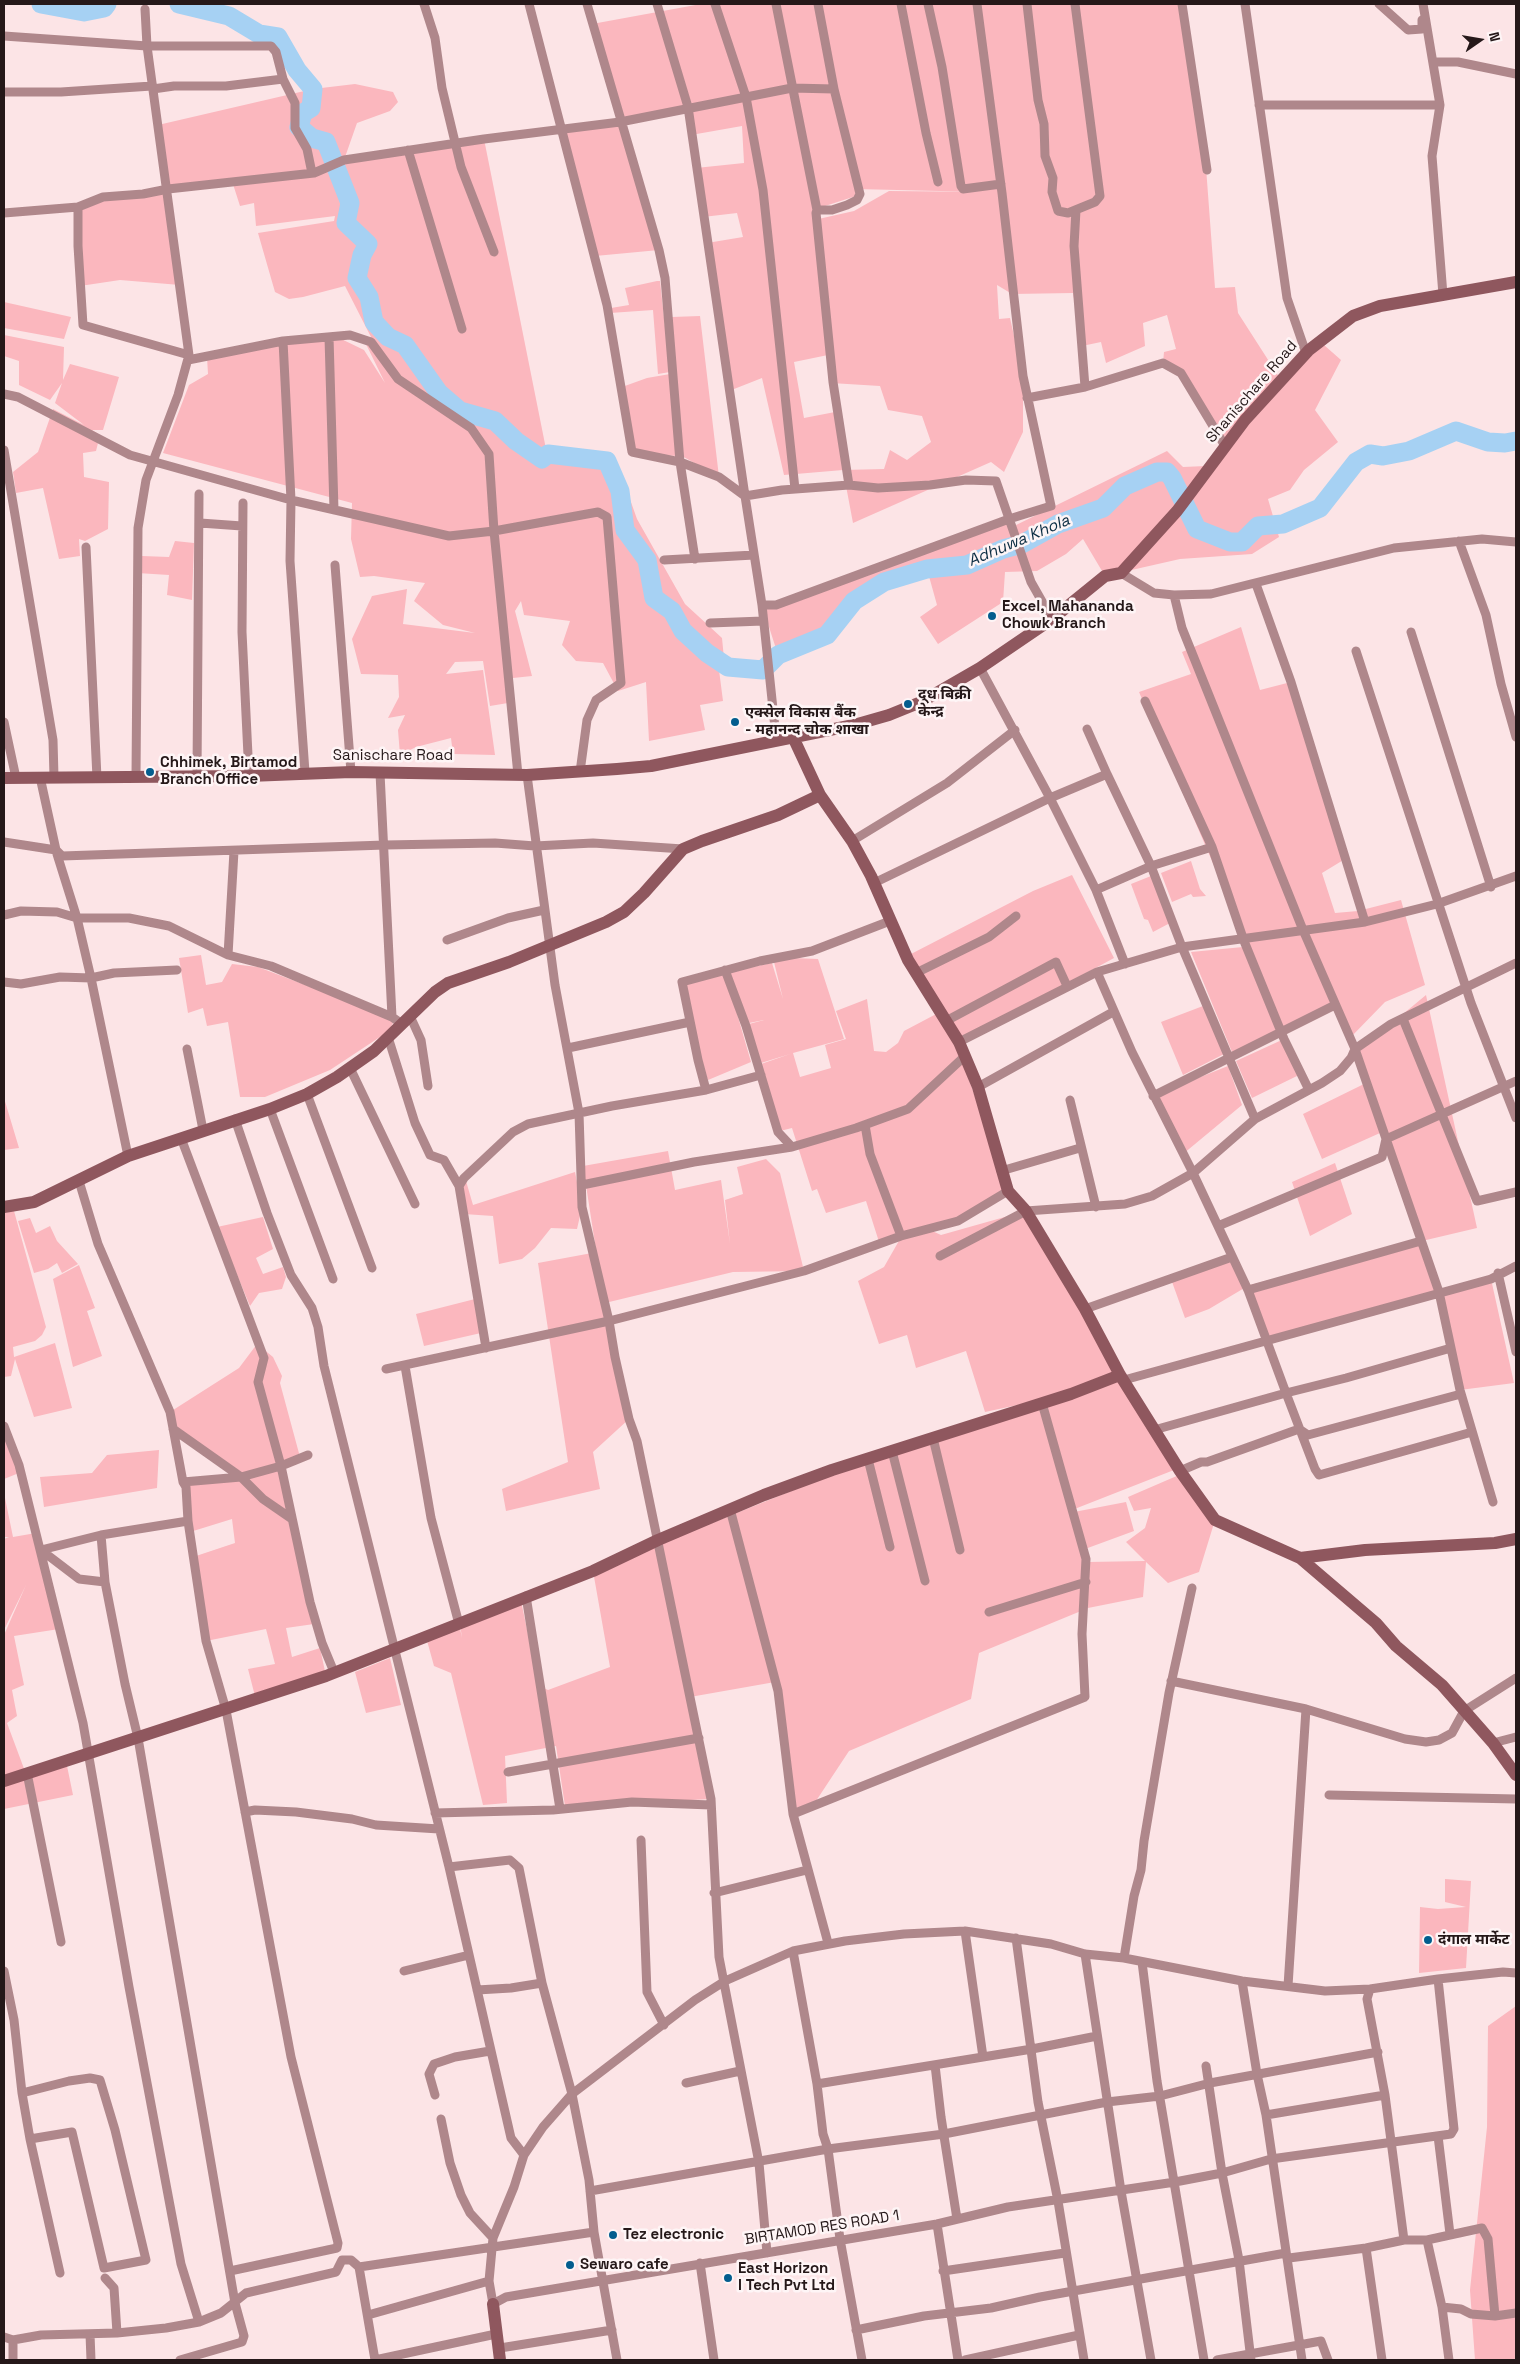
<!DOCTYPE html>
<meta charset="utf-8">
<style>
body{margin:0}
#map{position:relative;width:1520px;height:2364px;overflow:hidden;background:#fce4e6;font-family:"Space Grotesk",sans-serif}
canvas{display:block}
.frame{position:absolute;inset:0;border:5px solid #251819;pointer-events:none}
.north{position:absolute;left:1455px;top:15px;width:50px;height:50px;-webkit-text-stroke:4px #fef5f6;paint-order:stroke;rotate:77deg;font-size:14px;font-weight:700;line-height:20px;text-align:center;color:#251819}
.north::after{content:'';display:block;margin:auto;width:18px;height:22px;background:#251819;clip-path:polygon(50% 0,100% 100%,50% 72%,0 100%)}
</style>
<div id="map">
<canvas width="1520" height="2364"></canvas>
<div class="frame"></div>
<div class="north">N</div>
</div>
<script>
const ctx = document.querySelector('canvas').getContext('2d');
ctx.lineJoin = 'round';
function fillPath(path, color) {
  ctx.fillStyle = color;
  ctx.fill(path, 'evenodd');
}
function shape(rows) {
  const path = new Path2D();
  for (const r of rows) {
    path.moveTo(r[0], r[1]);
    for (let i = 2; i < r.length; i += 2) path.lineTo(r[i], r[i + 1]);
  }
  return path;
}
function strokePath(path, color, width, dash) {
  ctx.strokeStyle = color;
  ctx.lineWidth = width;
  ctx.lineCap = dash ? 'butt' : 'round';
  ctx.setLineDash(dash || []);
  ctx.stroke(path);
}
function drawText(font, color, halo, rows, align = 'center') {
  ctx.font = font + ' "Space Grotesk","Noto Sans Devanagari",sans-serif';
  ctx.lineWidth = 5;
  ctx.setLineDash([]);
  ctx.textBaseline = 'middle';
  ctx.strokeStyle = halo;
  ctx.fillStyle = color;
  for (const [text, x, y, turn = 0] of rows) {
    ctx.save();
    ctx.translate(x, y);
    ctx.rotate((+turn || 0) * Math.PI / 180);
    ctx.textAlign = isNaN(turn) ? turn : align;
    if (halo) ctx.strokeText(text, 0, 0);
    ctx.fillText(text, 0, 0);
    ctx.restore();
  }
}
const green = shape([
 [701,4,1182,4,1205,154,1215,288,1235,287,1238,313,1281,380,1324,345,1341,360,1315,410,1338,442,1304,470,1290,490,1268,499,1279,537,1252,554,1180,559,1105,576,1083,539,1066,554,1037,571,1005,572,1003,602,938,644,920,617,937,605,927,569,884,582,806,644,778,655,762,605,776,605,1009,519,1012,527,1167,451,1183,467,1206,466,1225,446,1181,373,1163,363,1164,352,1176,349,1167,315,1143,323,1145,346,1106,363,1101,342,1082,346,1073,293,1012,294,997,285,999,319,1010,318,1023,376,1023,432,1004,472,991,462,853,523,843,470,784,475,762,378,729,391,707,243,743,237,737,213,703,217,696,168,744,163,742,126,691,135,688,107,620,122,659,250,595,256,562,129,620,122,592,24],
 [855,189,983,192,984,192,889,191,854,211,814,220,822,207,856,196],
 [828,355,831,383,880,386,888,410,922,416,931,442,907,460,890,450,884,469,843,470,835,412,804,418,794,362],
 [355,84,393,92,398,102,390,111,357,123,344,160,484,139,547,454,616,460,637,519,685,604,722,638,725,669,719,670,723,701,700,705,705,730,649,741,646,682,618,691,603,663,576,661,562,645,570,621,524,615,521,601,515,611,532,676,513,678,508,703,490,706,483,661,455,662,446,674,483,670,495,755,453,754,451,738,416,747,400,755,398,730,405,715,388,718,399,697,398,675,361,674,352,639,372,596,407,589,403,624,475,633,443,625,414,601,425,583,374,576,360,577,351,539,352,503,163,453,189,385,208,374,207,357,333,335,364,350,385,383,365,342,371,337,345,286,303,297,289,299,275,292,258,233,334,221,335,216,256,226,254,203,240,206,232,181,168,189,180,285,120,280,80,286,78,207,103,197,167,189,158,125,313,89],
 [657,281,660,281,670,372,658,374,653,310,610,313,611,308,629,305,625,288],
 [4,302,71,317,64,339,4,328],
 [700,316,719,477,682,456,672,317],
 [4,335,64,347,63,380,70,364,119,377,103,430,92,430,100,435,96,451,83,453,84,477,109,482,108,529,85,541,79,539,80,556,59,559,43,488,16,493,13,472,38,452,53,409,84,425,55,403,62,383,50,400,19,385,19,361,4,356],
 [670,374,676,456,632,452,622,387,647,378],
 [175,541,194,543,192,600,167,595,169,575,137,573,142,556,169,557],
 [1241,627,1260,690,1291,682,1345,859,1322,873,1335,913,1358,911,1401,900,1425,985,1385,1002,1350,1038,1335,1005,1232,1052,1191,952,1243,947,1241,928,1139,692,1191,674,1182,652],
 [1191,861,1200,889,1206,896,1193,897,1191,894,1172,902,1161,873],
 [1072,875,1114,958,959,1042,911,954,1033,891],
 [1151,876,1170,923,1153,932,1148,920,1144,919,1131,884],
 [201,955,206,985,222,982,232,964,258,967,390,1017,393,1023,389,1031,330,1070,265,1097,240,1097,228,1022,207,1026,203,1008,188,1013,179,958],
 [793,958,818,959,844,1039,793,1053,800,1077,831,1068,825,1045,846,1039,836,1011,867,999,874,1051,886,1052,898,1043,904,1031,940,1012,953,1034,1008,1191,958,1221,930,1230,941,1235,1026,1211,1174,1470,1072,1510,1084,1565,1081,1611,979,1653,971,1699,849,1751,814,1804,793,1814,775,1682,690,1697,711,1799,565,1806,556,1746,505,1756,507,1803,483,1805,451,1673,434,1666,426,1637,459,1624,462,1638,460,1624,521,1601,539,1686,548,1690,610,1667,593,1571,868,1460,1064,1395,985,1412,966,1351,916,1368,907,1335,879,1344,858,1281,884,1267,900,1239,880,1245,866,1201,826,1213,817,1189,812,1191,792,1128,780,1131,761,1064,790,1054,761,1063,749,1024,764,1020,749,1023,728,972,772,963,783,999,774,962],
 [725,972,751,1062,708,1080,700,1060,686,983],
 [1426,995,1477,1228,1422,1241,1439,1292,1491,1279,1514,1383,1460,1390,1438,1292,1268,1341,1246,1287,1209,1309,1185,1318,1171,1279,1232,1257,1246,1286,1421,1241,1380,1133,1322,1159,1303,1114,1366,1083,1355,1049,1391,1024],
 [1203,1006,1224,1054,1183,1075,1161,1022],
 [1284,1039,1299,1075,1252,1098,1236,1061],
 [1228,1066,1242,1105,1183,1154,1153,1096],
 [4,1098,19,1148,4,1150],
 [668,1151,675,1190,721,1180,730,1244,725,1200,743,1194,737,1167,766,1159,780,1173,804,1271,733,1272,605,1303,629,1419,593,1452,600,1489,506,1511,502,1489,568,1462,538,1263,592,1253,603,1295,583,1166],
 [1335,1163,1352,1214,1310,1236,1292,1182],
 [575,1172,582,1207,577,1229,551,1228,535,1248,522,1259,499,1264,493,1216,464,1214,459,1186,466,1181,473,1205],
 [14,1211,46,1327,42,1335,35,1341,13,1347,14,1357,55,1343,72,1408,34,1417,15,1359,11,1376,4,1377,4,1213],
 [263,1217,273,1249,256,1258,263,1274,283,1267,286,1277,282,1289,259,1293,250,1306,217,1227],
 [30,1218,36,1233,50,1226,57,1241,78,1264,62,1273,57,1263,48,1269,34,1273,18,1221],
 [79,1265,95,1308,87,1311,102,1356,73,1367,53,1279],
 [475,1299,481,1333,424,1346,416,1314],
 [257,1344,273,1357,282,1376,280,1383,300,1457,277,1464,314,1624,286,1628,292,1657,320,1648,326,1676,256,1700,248,1669,275,1664,266,1629,206,1641,193,1557,235,1543,232,1519,190,1532,185,1483,236,1476,177,1428,170,1412,239,1368],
 [8,1437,19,1473,4,1479,4,1438],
 [159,1450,157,1488,44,1507,40,1477,92,1473,107,1455],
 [1179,1475,1215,1520,1199,1572,1168,1583,1146,1562,1143,1597,1088,1608,1088,1562,1145,1561,1126,1542,1145,1528,1151,1508,1134,1511,1128,1497],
 [4,1493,13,1537,36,1533,59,1629,14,1636,24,1685,12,1690,17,1716,7,1723,26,1774,66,1761,73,1795,4,1809,4,1635,26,1585,4,1630,4,1539,9,1537,4,1537],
 [1126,1502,1134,1531,1085,1549,1074,1512],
 [390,1658,401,1705,366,1713,355,1672],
 [1445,1879,1471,1881,1466,1968,1419,1973,1420,1907,1438,1909,1466,1907,1445,1902],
 [1516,2006,1516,2360,1475,2360,1470,2290,1487,2127,1488,2026]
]);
const river = shape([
 [41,4,84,12,104,8,107,4],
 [179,4,229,16,259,34,278,37,297,70,313,89,311,108,303,113,299,127,312,138,326,142,350,203,346,223,368,244,362,255,357,278,369,297,374,322,388,337,405,345,439,393,460,411,495,421,516,441,542,459,548,454,607,461,620,491,625,530,647,560,654,598,672,611,683,631,707,653,728,667,763,670,778,655,827,635,854,601,884,582,927,569,967,565,1003,549,1022,544,1058,524,1103,508,1125,486,1157,472,1167,472,1172,478,1197,529,1230,542,1242,542,1258,526,1283,524,1320,508,1356,462,1370,454,1383,456,1409,451,1456,431,1488,442,1505,443,1516,441]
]);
const street = shape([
 [424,4,435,38,442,88,461,167,494,252],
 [529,4,607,305,632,452,680,462,719,477,745,496],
 [587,4,659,250,665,278,680,462,695,559],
 [657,4,688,107,745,496],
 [715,4,746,97,763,190,795,489],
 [776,4,817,210],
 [818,4,834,89,860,194,857,200,847,205,832,210,817,210,816,213,833,382,849,485],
 [901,4,926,133,938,182],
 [928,4,942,67,961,186,963,189,1001,184],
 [1027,4,1038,100,1044,124,1045,156,1053,178,1052,192,1058,211,1068,213,1095,202,1100,196,1075,4],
 [1182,4,1207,170],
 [1245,4,1287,298,1306,353],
 [1379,4,1408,30,1422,29,1422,20],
 [1423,4,1440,105,1432,156,1443,295],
 [4,36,147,46,271,46,276,52,283,79,295,103,295,128,307,149,312,173],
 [1433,62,1458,62,1516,74],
 [153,89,174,86,226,86,283,79],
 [4,92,61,92,152,86],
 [1259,105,1440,105],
 [408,150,462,329],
 [78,207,78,246,83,325,189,355],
 [1076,210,1074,246,1085,387],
 [4,213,78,207,103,197,143,194,168,189,314,173,344,160,484,139,620,122,792,88,834,89],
 [329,337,334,510],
 [283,341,291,500,290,561,305,772],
 [188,360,283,341,350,335,371,342,398,379,471,428,489,454,494,531,518,775],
 [4,394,18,397,130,455,291,500,449,536,494,531,598,512,607,517,621,683,596,700,587,720,580,772],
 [1027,398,1085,387,1163,363,1181,373,1225,446],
 [4,450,53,740,54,777],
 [243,503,242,632,249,776],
 [200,523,242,526],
 [1459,541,1486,615,1501,684,1516,737],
 [86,547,97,778],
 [664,560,754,555],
 [335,565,351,772],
 [1121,573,1154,593,1174,595,1211,594,1394,548,1482,539,1516,542],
 [1256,584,1291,682,1365,922],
 [1174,595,1182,628,1303,930,1355,1049,1439,1292,1460,1390,1493,1502],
 [762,605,776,605,1009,519,1051,506,1023,376,1002,193,977,4],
 [710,623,763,621],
 [1411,632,1491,887],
 [1356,651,1471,1003,1516,1118],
 [1145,701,1212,847,1244,941,1284,1039,1309,1090],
 [4,722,16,778],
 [1087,729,1107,774],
 [778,739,775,728,762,605,745,496,782,490,849,485,878,488,930,485,966,480,996,481,1031,582,1052,619],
 [380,773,392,1017],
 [197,775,199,494],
 [527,775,555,985,579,1113,582,1207,609,1321,615,1357,629,1419,637,1441,711,1799,719,1957,759,2163,767,2253],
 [136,776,138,528,146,480,178,395,189,355,147,46,145,9],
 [852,841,947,783,1015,730],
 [4,842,56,850,40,777],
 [1212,847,1151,866,1182,947,1255,1119],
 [56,850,62,856,385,845,495,843,535,846,593,843,683,849],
 [56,851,77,918,91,978,128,1156],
 [874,883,1050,798,980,668],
 [1096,890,1151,866,1107,774,1050,798,1096,890,1125,964],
 [4,915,21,911,57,912,77,918,129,918,169,926,228,955,271,966,392,1017,402,1024],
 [447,940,508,918,544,910],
 [228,955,234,851],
 [725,970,746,1026,778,1132,792,1147],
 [1097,972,1132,1052,1193,1173,1248,1290],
 [916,973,989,937,1016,916],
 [4,982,21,984,60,977,91,978,114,973,177,970],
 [410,1016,421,1040,428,1086],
 [1403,1019,1477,1201,1516,1192],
 [946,1021,1056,962,1067,986],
 [388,1037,415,1123,430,1155,444,1160,459,1186],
 [959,1042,1097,972,1182,947,1365,922,1437,904,1516,876],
 [568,1048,690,1022],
 [187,1049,203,1130],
 [350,1068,415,1204],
 [978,1087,1113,1012],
 [706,1090,698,1060,682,982,760,961,812,951,890,921],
 [307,1094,372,1268],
 [1153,1096,1335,1005],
 [1070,1100,1096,1207],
 [270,1109,333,1279],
 [235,1119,267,1213,291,1275,312,1308,318,1327,324,1366,449,1867,511,2138,524,2155],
 [865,1125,870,1154,901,1236],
 [181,1138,264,1358,258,1382,281,1466,310,1602,322,1643,334,1672],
 [1001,1171,1080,1148],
 [79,1181,98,1244,170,1412,183,1482,186,1487,188,1521,206,1641,226,1710,291,2057,338,2243,337,2248,230,2271],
 [582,1185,694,1162,792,1147,856,1128,908,1109,965,1056],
 [1218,1226,1382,1157,1386,1139,1516,1081],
 [1421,1241,1248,1290,1286,1393,1346,1378,1451,1348],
 [940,1256,1026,1211,1125,1204,1152,1196,1193,1173,1255,1119,1322,1083,1340,1071,1351,1058,1355,1049,1391,1024,1516,963],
 [1498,1273,1516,1352],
 [1085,1309,1232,1257],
 [486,1348,459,1186,464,1178,513,1132,528,1124,612,1106,706,1090,761,1075],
 [405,1366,431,1518,459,1624],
 [386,1369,609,1321,804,1271,901,1236,958,1221,1008,1191],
 [1124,1380,1491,1279,1516,1266],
 [4,1426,19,1465,83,1723,129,1987,181,2264,199,2322],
 [173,1429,241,1477,183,1482],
 [1154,1430,1286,1393,1315,1469,1319,1475,1472,1432],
 [933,1438,960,1550],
 [892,1451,925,1581],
 [868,1459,890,1547],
 [1180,1471,1201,1462,1207,1462,1299,1429,1308,1435,1461,1394],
 [241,1477,281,1466,308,1455],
 [241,1477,263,1499,292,1519],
 [730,1509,778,1691,793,1814,828,1943],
 [101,1535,105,1582,79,1579,41,1550,101,1535,188,1521],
 [105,1582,125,1684,138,1738,235,2303,244,2336,242,2342,180,2360],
 [526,1596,560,1809],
 [989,1612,1086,1582],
 [1171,1681,1306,1709,1405,1739,1426,1742,1439,1740,1452,1733,1464,1711,1516,1678],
 [1493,1743,1516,1737],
 [508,1772,699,1738],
 [27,1773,61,1942],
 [1329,1795,1516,1799],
 [245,1812,255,1810,296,1812,352,1819,376,1825,439,1829],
 [435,1813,553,1810,632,1802,711,1805],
 [793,1814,1085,1697,1082,1634,1086,1559,1042,1403],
 [641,1840,647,1992,664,2025],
 [449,1867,510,1860,519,1868,542,1983],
 [714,1893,807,1870],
 [965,1931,983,2057],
 [1016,1938,1038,2102,1058,2201,1084,2360],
 [793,1951,817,2084,823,2134,828,2149,840,2239,862,2360],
 [1085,1954,1121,2191,1151,2360],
 [1124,1958,1134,1896,1141,1870,1144,1841,1169,1693,1192,1588],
 [1142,1962,1157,2081,1204,2360],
 [4,1971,14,2020,22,2093,30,2139,60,2273],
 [404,1971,469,1955],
 [1438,1979,1454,2129,1451,2134,1271,2159,1222,2173,1175,2182,1008,2207,937,2224,506,2297,493,2304,489,2281,493,2238,514,2187,524,2155,543,2127,572,2094,695,2000,725,1981,793,1951,845,1941,904,1934,965,1931,1051,1944,1085,1954,1124,1958,1242,1981,1325,1991,1370,1989,1438,1979,1503,1972,1516,1973],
 [1242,1981,1257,2074,1266,2115,1302,2360],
 [1288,1986,1306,1709],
 [1370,1989,1367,1999,1385,2095,1404,2240],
 [477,1990,511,1988,542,1983,572,2094,589,2180,594,2232,617,2360],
 [935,2065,941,2117,957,2219],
 [1206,2066,1222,2173,1239,2260,1251,2360],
 [686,2083,740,2071],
 [817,2084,1032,2049,1097,2036],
 [22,2093,69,2081,90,2078,100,2080,115,2130,146,2260,104,2268,72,2132,30,2139],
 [435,2095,429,2074,434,2064,455,2057,490,2051],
 [1266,2115,1385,2095],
 [441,2119,450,2163,461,2195,470,2213,493,2238],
 [1438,2136,1450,2234],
 [590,2191,828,2149,944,2134,1107,2102,1160,2096,1210,2083,1378,2052],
 [937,2224,958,2360],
 [1427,2240,1442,2307,1449,2360],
 [1366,2248,1382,2360],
 [1289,2258,1366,2248,1404,2240,1427,2240,1482,2228,1488,2239,1495,2316],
 [700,2263,714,2360],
 [359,2267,375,2360],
 [943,2271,1065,2253],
 [105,2278,114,2288,117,2333],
 [1442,2307,1461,2309,1471,2314,1495,2316,1516,2313],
 [368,2315,489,2281],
 [856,2330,924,2316,991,2308,1040,2297,1286,2253],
 [90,2334,91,2360],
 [4,2337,13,2340,41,2335,117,2333,166,2328,199,2322,221,2313,246,2293,336,2272,342,2260,351,2260,359,2267,594,2232],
 [13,2340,13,2360],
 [500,2348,612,2330],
 [375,2360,496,2334],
 [965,2360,1079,2335],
 [1217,2360,1321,2341,1328,2360]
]);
const secondary = shape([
 [793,737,820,795,852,841,871,876,908,960,959,1042,978,1087,1008,1191,1026,1211,1085,1309,1120,1375,1180,1471,1215,1520,1300,1558,1376,1623,1396,1646,1442,1685,1493,1743,1516,1775],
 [4,778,249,776,351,772,527,775,617,769,651,766,854,725,889,715,921,702,980,668,1052,619,1105,576,1121,573,1177,511,1245,420,1309,350,1353,316,1380,306,1516,282],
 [4,1207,34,1202,128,1156,270,1109,307,1094,337,1077,374,1051,435,992,448,983,509,962,606,922,624,912,644,893,683,849,702,841,778,815,820,795],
 [1300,1558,1365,1550,1495,1543,1516,1539],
 [4,1781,326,1676,593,1571,658,1540,764,1495,832,1470,1071,1394,1120,1375],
 [493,2304,500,2360]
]);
const markers = [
 [992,616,5,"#035d8e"],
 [908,704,5,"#035d8e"],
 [735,722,5,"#035d8e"],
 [150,772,5,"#035d8e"],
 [1428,1940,5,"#035d8e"],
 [613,2235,5,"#035d8e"],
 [570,2265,5,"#035d8e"],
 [728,2278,5,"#035d8e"]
];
const streetNames = [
 ["Shanischare Road",1252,392,-49],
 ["Sanischare Road",393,756],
 ["BIRTAMOD RES ROAD 1",822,2228,-9]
];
const poiNames = [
 ["Excel, Mahananda",1002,607],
 ["Chowk Branch",1002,624],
 ["दूध बिक्री",918,695],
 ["केन्द्र",918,712],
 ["एक्सेल विकास बैंक",745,713],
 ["- महानन्द चोक शाखा",745,730],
 ["Chhimek, Birtamod",160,763],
 ["Branch Office",160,780],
 ["दंगाल मार्केट",1438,1940],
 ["Tez electronic",623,2235],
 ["Sewaro cafe",580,2265],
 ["East Horizon",738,2269],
 ["I Tech Pvt Ltd",738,2286]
];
const waterNames = [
 ["Adhuwa Khola",1019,541,-23]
];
fillPath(green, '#fbb7be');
strokePath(river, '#a6d1f3', 19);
strokePath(street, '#af878b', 9);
strokePath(secondary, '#8f575e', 12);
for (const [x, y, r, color] of markers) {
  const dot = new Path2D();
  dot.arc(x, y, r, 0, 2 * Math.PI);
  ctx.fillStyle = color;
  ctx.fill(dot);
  strokePath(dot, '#fef5f6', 2);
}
drawText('15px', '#251819', '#fef5f6', streetNames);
drawText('bold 15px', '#251819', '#fef5f6', poiNames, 'left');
drawText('italic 16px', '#0a2c42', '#fef5f6', waterNames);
</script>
